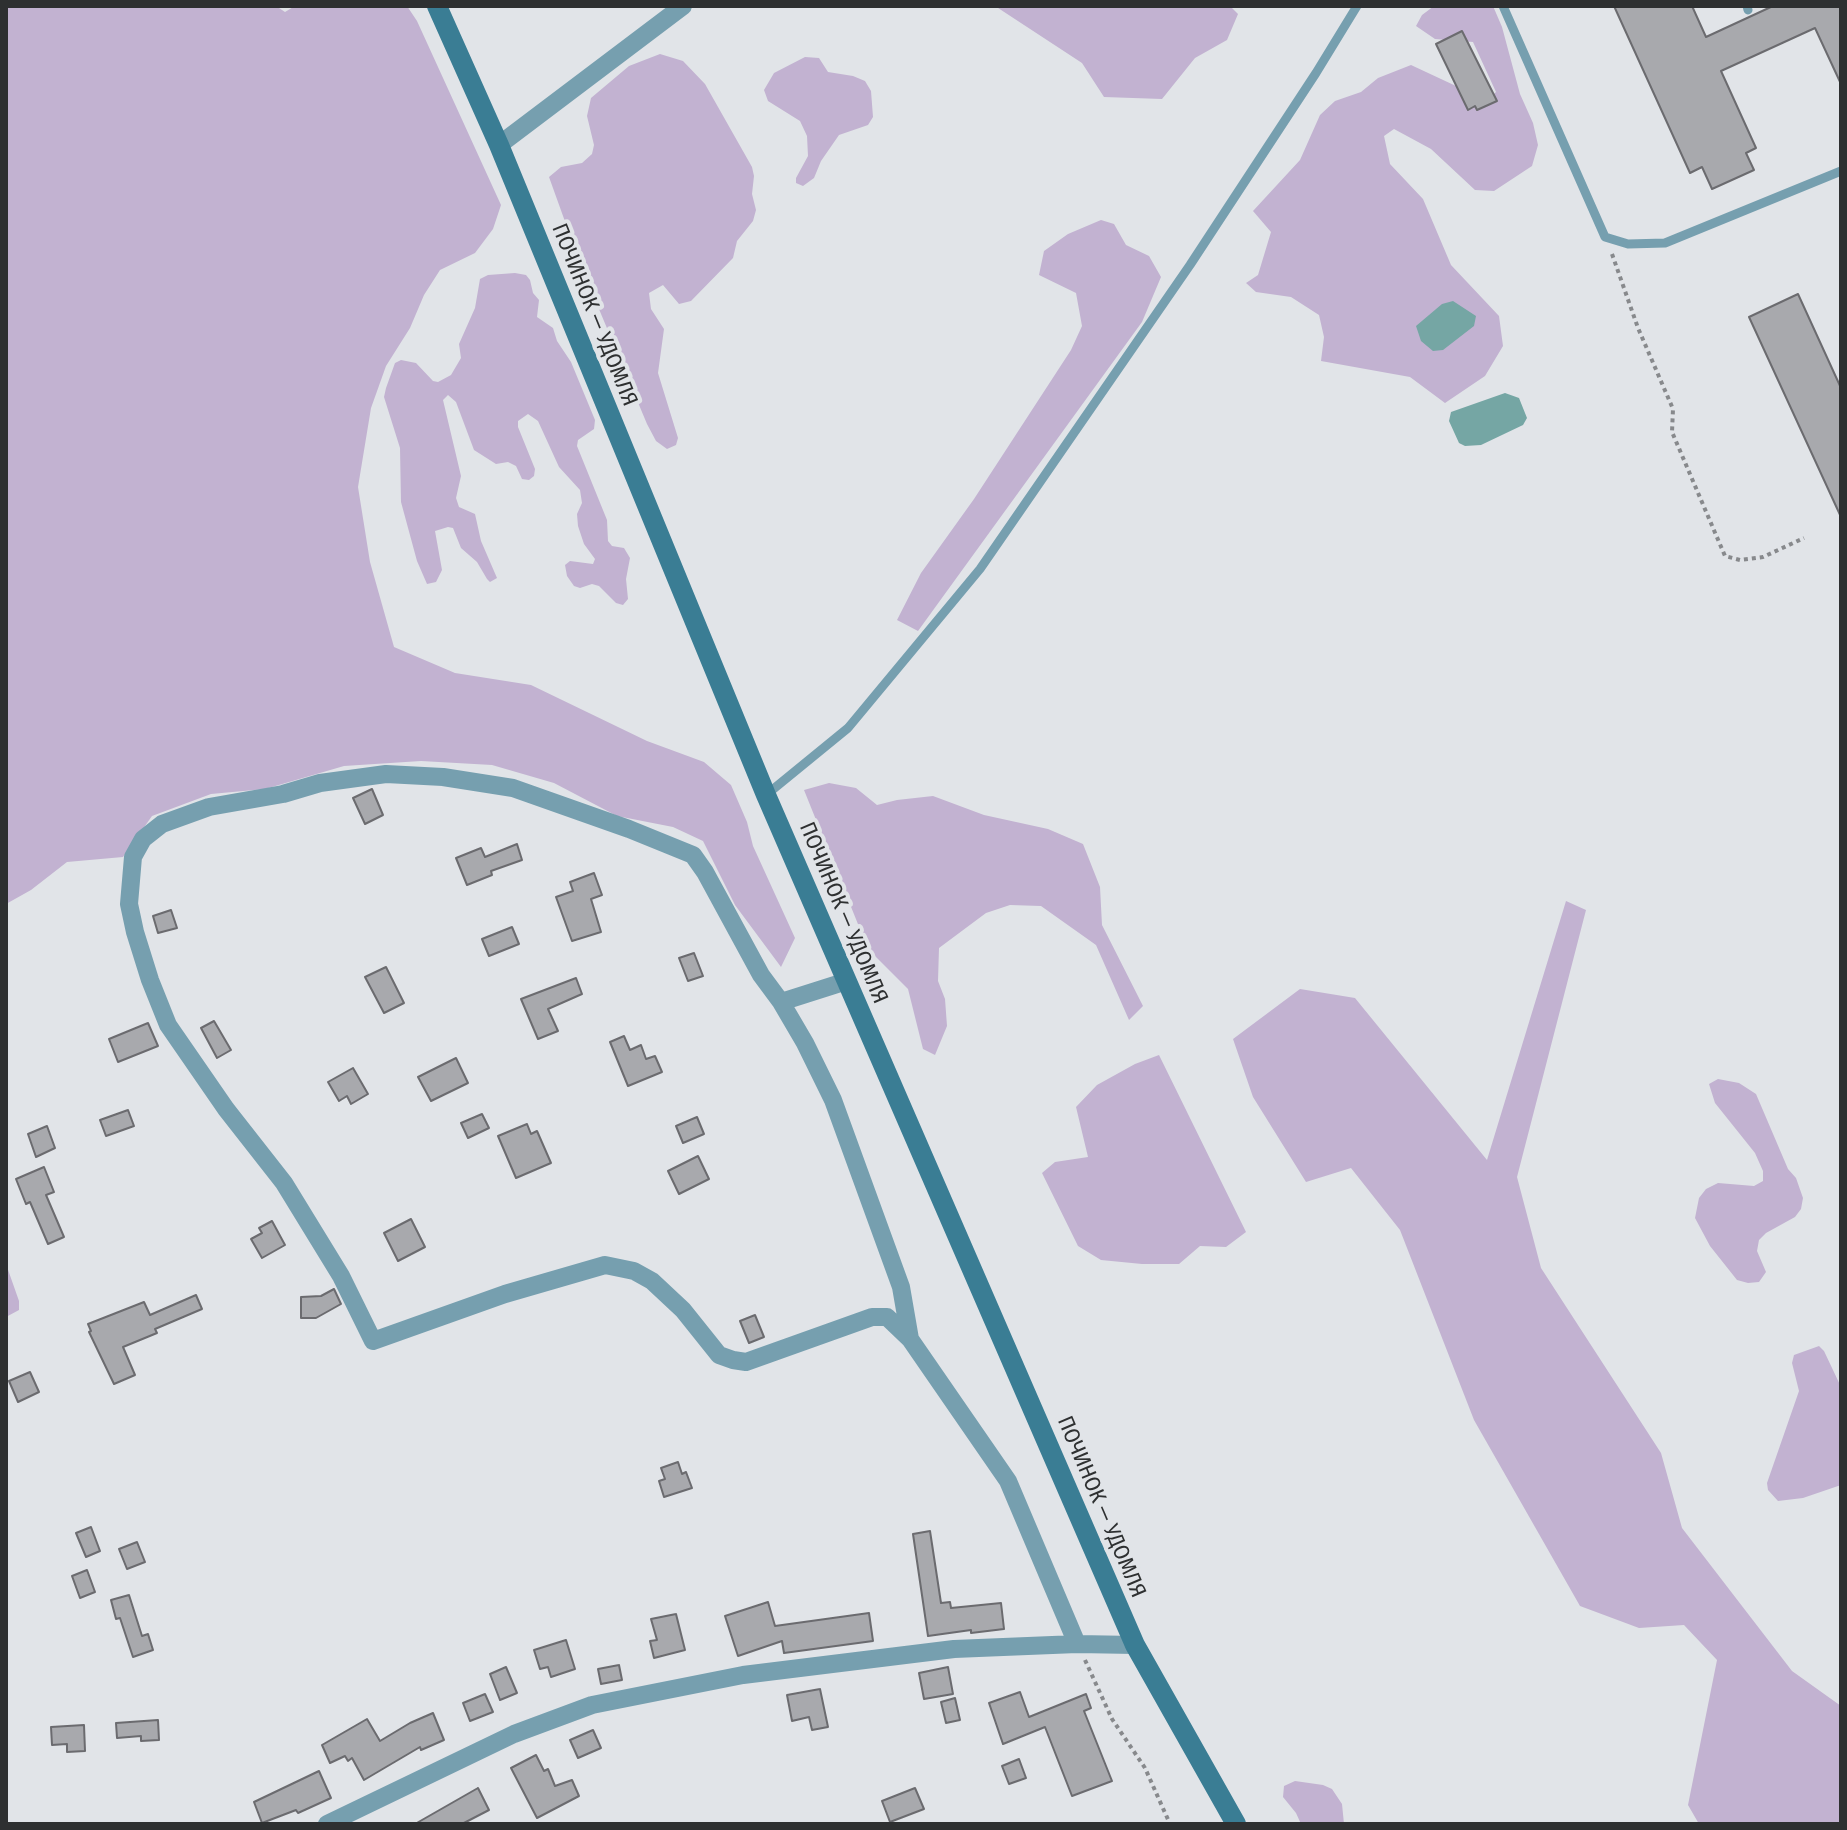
<!DOCTYPE html>
<meta charset="utf-8">
<style>
body{margin:0}
#map{position:relative;width:1847px;height:1830px;overflow:hidden;background:#e1e4e8;font-family:"Fira Sans Condensed",sans-serif}
canvas{display:block}
.frame{position:absolute;inset:0;border:8px solid #2e3031;pointer-events:none}
</style>
<div id="map">
<canvas width="1847" height="1830"></canvas>
<div class="frame"></div>
</div>
<script>
const ctx = document.querySelector('canvas').getContext('2d');
ctx.lineJoin = 'round';
function fillPath(path, color) {
  ctx.fillStyle = color;
  ctx.fill(path, 'evenodd');
}
function shape(rows) {
  const path = new Path2D();
  for (const r of rows) {
    path.moveTo(r[0], r[1]);
    for (let i = 2; i < r.length; i += 2) path.lineTo(r[i], r[i + 1]);
  }
  return path;
}
function strokePath(path, color, width, dash) {
  ctx.strokeStyle = color;
  ctx.lineWidth = width;
  ctx.lineCap = dash ? 'butt' : 'round';
  ctx.setLineDash(dash || []);
  ctx.stroke(path);
}
function drawText(font, color, halo, rows, align = 'center') {
  ctx.font = font + ' "Fira Sans Condensed",sans-serif';
  ctx.lineWidth = 8;
  ctx.setLineDash([]);
  ctx.textBaseline = 'middle';
  ctx.strokeStyle = halo;
  ctx.fillStyle = color;
  for (const [text, x, y, turn = 0] of rows) {
    ctx.save();
    ctx.translate(x, y);
    ctx.rotate((+turn || 0) * Math.PI / 180);
    ctx.textAlign = isNaN(turn) ? turn : align;
    if (halo) ctx.strokeText(text, 0, 0);
    ctx.fillText(text, 0, 0);
    ctx.restore();
  }
}
const green = shape([
 [6,6,276,6,285,12,295,6,407,6,417,21,501,205,493,229,475,253,440,270,424,295,410,328,386,366,371,408,358,487,370,562,394,647,455,673,531,685,647,741,704,762,731,785,747,822,753,846,795,938,781,967,735,905,703,841,673,827,617,816,554,783,492,765,421,761,344,766,265,789,211,794,152,816,123,857,67,862,31,890,6,904],
 [995,6,1230,6,1238,14,1227,40,1195,58,1162,99,1104,97,1082,63],
 [1434,6,1493,6,1502,27,1520,94,1533,123,1538,145,1532,166,1494,191,1475,190,1431,149,1394,129,1384,136,1390,164,1423,199,1451,265,1499,316,1503,346,1485,376,1445,403,1410,377,1321,361,1324,337,1319,315,1291,297,1256,292,1246,283,1258,275,1271,232,1253,211,1300,160,1320,115,1335,101,1361,92,1378,78,1411,65,1456,86,1483,104,1496,92,1473,42,1435,39,1416,26,1422,15],
 [660,54,683,61,705,84,752,167,754,176,752,194,756,210,753,221,737,241,733,258,691,301,679,304,663,285,649,293,651,309,664,329,658,373,678,438,676,445,667,449,656,441,647,424,581,266,549,177,561,167,582,163,592,154,594,145,587,116,591,98,629,66],
 [805,57,819,58,828,72,853,76,865,81,871,91,873,117,868,125,839,135,821,161,814,178,803,186,796,183,796,178,808,156,807,136,800,121,768,101,764,90,774,73],
 [1101,220,1114,224,1126,245,1149,256,1161,277,1142,322,918,631,897,620,921,573,974,499,1071,350,1082,326,1076,293,1039,275,1044,251,1068,234],
 [515,273,526,275,530,280,533,293,539,300,537,317,553,328,557,341,571,362,595,420,594,429,578,440,577,446,607,520,608,541,612,546,624,548,630,558,626,579,628,599,623,605,616,603,599,586,592,584,580,588,574,586,567,576,565,565,570,561,593,564,595,559,584,544,578,526,577,514,582,503,580,490,559,467,538,421,528,414,518,421,518,427,535,469,534,476,529,480,522,479,516,466,508,462,496,464,474,450,456,402,448,395,443,400,461,476,456,498,459,507,475,514,481,541,497,578,490,582,487,579,477,562,461,548,453,528,448,527,435,531,442,570,436,582,427,584,417,561,401,502,400,448,384,397,386,388,395,363,401,360,416,363,433,381,438,382,451,375,461,358,459,344,475,308,480,279,488,275],
 [829,783,856,788,877,805,897,800,933,796,984,815,1048,829,1083,844,1100,887,1102,925,1143,1006,1129,1020,1096,945,1041,906,1010,905,986,913,939,948,938,981,945,999,947,1026,935,1055,923,1049,908,989,868,949,804,790],
 [1566,901,1586,910,1517,1177,1541,1268,1661,1453,1682,1528,1792,1671,1841,1706,1841,1824,1699,1824,1688,1805,1717,1660,1684,1625,1639,1628,1580,1606,1474,1420,1400,1230,1351,1168,1306,1182,1253,1097,1233,1039,1300,989,1355,998,1487,1160],
 [1159,1055,1246,1232,1226,1247,1200,1246,1179,1264,1142,1264,1101,1260,1078,1246,1042,1173,1055,1162,1088,1157,1076,1107,1097,1085,1135,1064],
 [1718,1079,1739,1083,1756,1094,1788,1169,1796,1178,1803,1198,1801,1209,1795,1217,1766,1233,1759,1240,1757,1251,1766,1272,1759,1282,1748,1283,1737,1280,1710,1246,1695,1218,1699,1198,1706,1189,1718,1183,1754,1186,1763,1181,1763,1171,1755,1153,1715,1103,1709,1084],
 [6,1264,19,1301,19,1310,6,1317],
 [1819,1346,1824,1351,1841,1387,1841,1485,1803,1498,1778,1501,1768,1490,1767,1483,1799,1391,1792,1363,1794,1355],
 [1295,1781,1323,1785,1332,1789,1342,1804,1344,1824,1301,1824,1296,1813,1283,1797,1284,1786]
]);
const water = shape([
 [1453,301,1476,316,1474,326,1443,350,1433,351,1421,341,1416,326,1442,304],
 [1505,393,1519,398,1527,418,1523,425,1481,445,1465,446,1459,443,1449,421,1451,412]
]);
const building = shape([
 [1614,6,1692,6,1706,37,1773,6,1841,6,1841,84,1815,28,1721,71,1756,148,1746,153,1754,170,1712,189,1702,167,1690,173,1614,6],
 [1462,31,1497,101,1477,110,1475,106,1468,110,1436,44,1462,31],
 [1798,294,1841,388,1841,517,1749,317,1798,294],
 [372,789,383,815,365,824,353,798,372,789],
 [517,844,522,860,491,871,492,875,467,885,456,858,481,848,485,857,517,844],
 [594,873,602,895,591,899,601,932,572,941,556,897,573,891,570,882,594,873],
 [171,910,177,928,158,933,153,916,171,910],
 [512,927,519,944,489,956,482,939,512,927],
 [694,953,703,976,688,981,679,958,694,953],
 [386,967,404,1003,384,1013,365,977,386,967],
 [576,978,582,994,548,1009,558,1031,538,1039,521,999,576,978],
 [214,1021,231,1050,217,1058,201,1028,214,1021],
 [148,1023,158,1046,118,1062,109,1039,148,1023],
 [624,1036,630,1050,641,1045,646,1059,655,1056,662,1072,628,1086,610,1042,624,1036],
 [456,1058,468,1083,431,1101,418,1077,456,1058],
 [353,1068,368,1094,351,1104,347,1096,339,1101,328,1082,353,1068],
 [128,1110,134,1126,106,1136,100,1120,128,1110],
 [482,1114,489,1128,468,1138,461,1123,482,1114],
 [697,1117,704,1134,683,1143,676,1126,697,1117],
 [527,1124,531,1134,537,1131,551,1163,516,1178,498,1136,527,1124],
 [47,1126,55,1148,36,1157,28,1134,47,1126],
 [698,1156,709,1179,679,1194,668,1171,698,1156],
 [44,1167,54,1192,46,1195,64,1237,48,1244,30,1202,26,1204,16,1179,44,1167],
 [411,1219,425,1247,398,1261,384,1233,411,1219],
 [272,1221,285,1245,262,1258,251,1239,262,1233,259,1228,272,1221],
 [334,1289,341,1304,316,1318,301,1318,301,1297,321,1296,334,1289],
 [196,1295,202,1309,155,1329,157,1333,123,1347,135,1375,114,1384,89,1332,91,1331,88,1324,144,1302,150,1315,196,1295],
 [755,1315,764,1337,749,1343,740,1321,755,1315],
 [30,1372,39,1392,18,1402,9,1381,30,1372],
 [678,1462,682,1474,686,1472,692,1488,664,1497,659,1481,665,1479,661,1468,678,1462],
 [91,1527,100,1551,86,1557,76,1533,91,1527],
 [930,1531,941,1603,950,1602,951,1608,1001,1603,1004,1629,971,1633,971,1630,928,1636,913,1534,930,1531],
 [137,1542,145,1562,127,1569,119,1549,137,1542],
 [87,1570,95,1592,80,1598,72,1576,87,1570],
 [129,1595,142,1636,148,1634,153,1650,133,1657,120,1618,116,1619,111,1600,129,1595],
 [768,1602,775,1626,869,1613,873,1641,784,1653,782,1641,738,1656,725,1616,768,1602],
 [676,1614,685,1650,654,1658,650,1641,657,1640,651,1619,676,1614],
 [566,1640,575,1669,551,1677,548,1667,540,1669,534,1650,566,1640],
 [619,1665,622,1680,601,1684,598,1669,619,1665],
 [506,1667,517,1693,500,1700,490,1674,506,1667],
 [948,1667,953,1694,924,1699,919,1673,948,1667],
 [820,1689,828,1727,812,1730,809,1717,792,1721,787,1695,820,1689],
 [1020,1692,1029,1717,1086,1694,1091,1708,1084,1711,1112,1781,1072,1796,1045,1727,1003,1744,989,1703,1020,1692],
 [485,1694,493,1712,470,1721,463,1703,485,1694],
 [955,1698,960,1720,946,1723,941,1702,955,1698],
 [433,1713,444,1740,421,1750,420,1747,364,1780,352,1758,348,1761,345,1756,330,1763,322,1745,367,1719,380,1741,410,1723,433,1713],
 [158,1720,159,1740,141,1741,141,1736,117,1738,116,1723,158,1720],
 [84,1725,85,1751,67,1752,67,1744,52,1745,51,1727,84,1725],
 [593,1730,601,1748,578,1758,570,1740,593,1730],
 [536,1755,544,1771,548,1769,555,1786,572,1780,579,1796,537,1818,511,1768,536,1755],
 [1019,1759,1026,1778,1009,1784,1002,1766,1019,1759],
 [319,1771,331,1798,298,1813,296,1810,262,1823,254,1802,319,1771],
 [478,1788,489,1810,462,1824,415,1824,478,1788],
 [915,1788,924,1809,890,1822,882,1801,915,1788]
]);
const path = shape([
 [1612,254,1638,328,1673,409,1672,432,1725,556,1740,560,1763,557,1804,538],
 [1085,1660,1112,1719,1145,1768,1170,1824]
]);
const lane = shape([
 [1503,6,1605,237,1628,244,1665,243,1841,171],
 [1747,6,1748,10],
 [766,795,848,728,980,569,1190,265,1316,73,1357,6]
]);
const street = shape([
 [499,145,683,6],
 [781,1002,761,975,705,872,693,855,629,829,513,788,443,777,386,774,320,783,283,794,209,807,162,824,143,839,133,857,129,904,135,932,150,980,168,1025,226,1109,284,1183,341,1276,373,1341,505,1294,605,1265,634,1271,652,1281,683,1310,719,1355,733,1360,746,1362,872,1317,887,1317,910,1339],
 [1077,1644,1135,1645],
 [327,1824,514,1734,592,1705,743,1675,954,1649,1077,1644,1008,1481,910,1339,901,1287,833,1100,805,1043,781,1002,847,981]
]);
const secondary = shape([
 [437,6,499,145,766,795,1135,1645,1236,1824]
]);
const streetNames = [
 ["ПОЧИНОК — УДОМЛЯ",594,315,68],
 ["ПОЧИНОК — УДОМЛЯ",843,913,67],
 ["ПОЧИНОК — УДОМЛЯ",1101,1507,67]
];
fillPath(green, '#c2b2d1');
fillPath(water, '#75a6a4');
fillPath(building, '#a8a9ad');
strokePath(building, '#6b6b6f', 2);
strokePath(path, '#87898c', 4, [4, 4]);
strokePath(lane, '#769faf', 9);
strokePath(street, '#769faf', 18);
strokePath(secondary, '#3a7d94', 20);
drawText('22px', '#2e3031', '#e1e4e8', streetNames);
</script>
